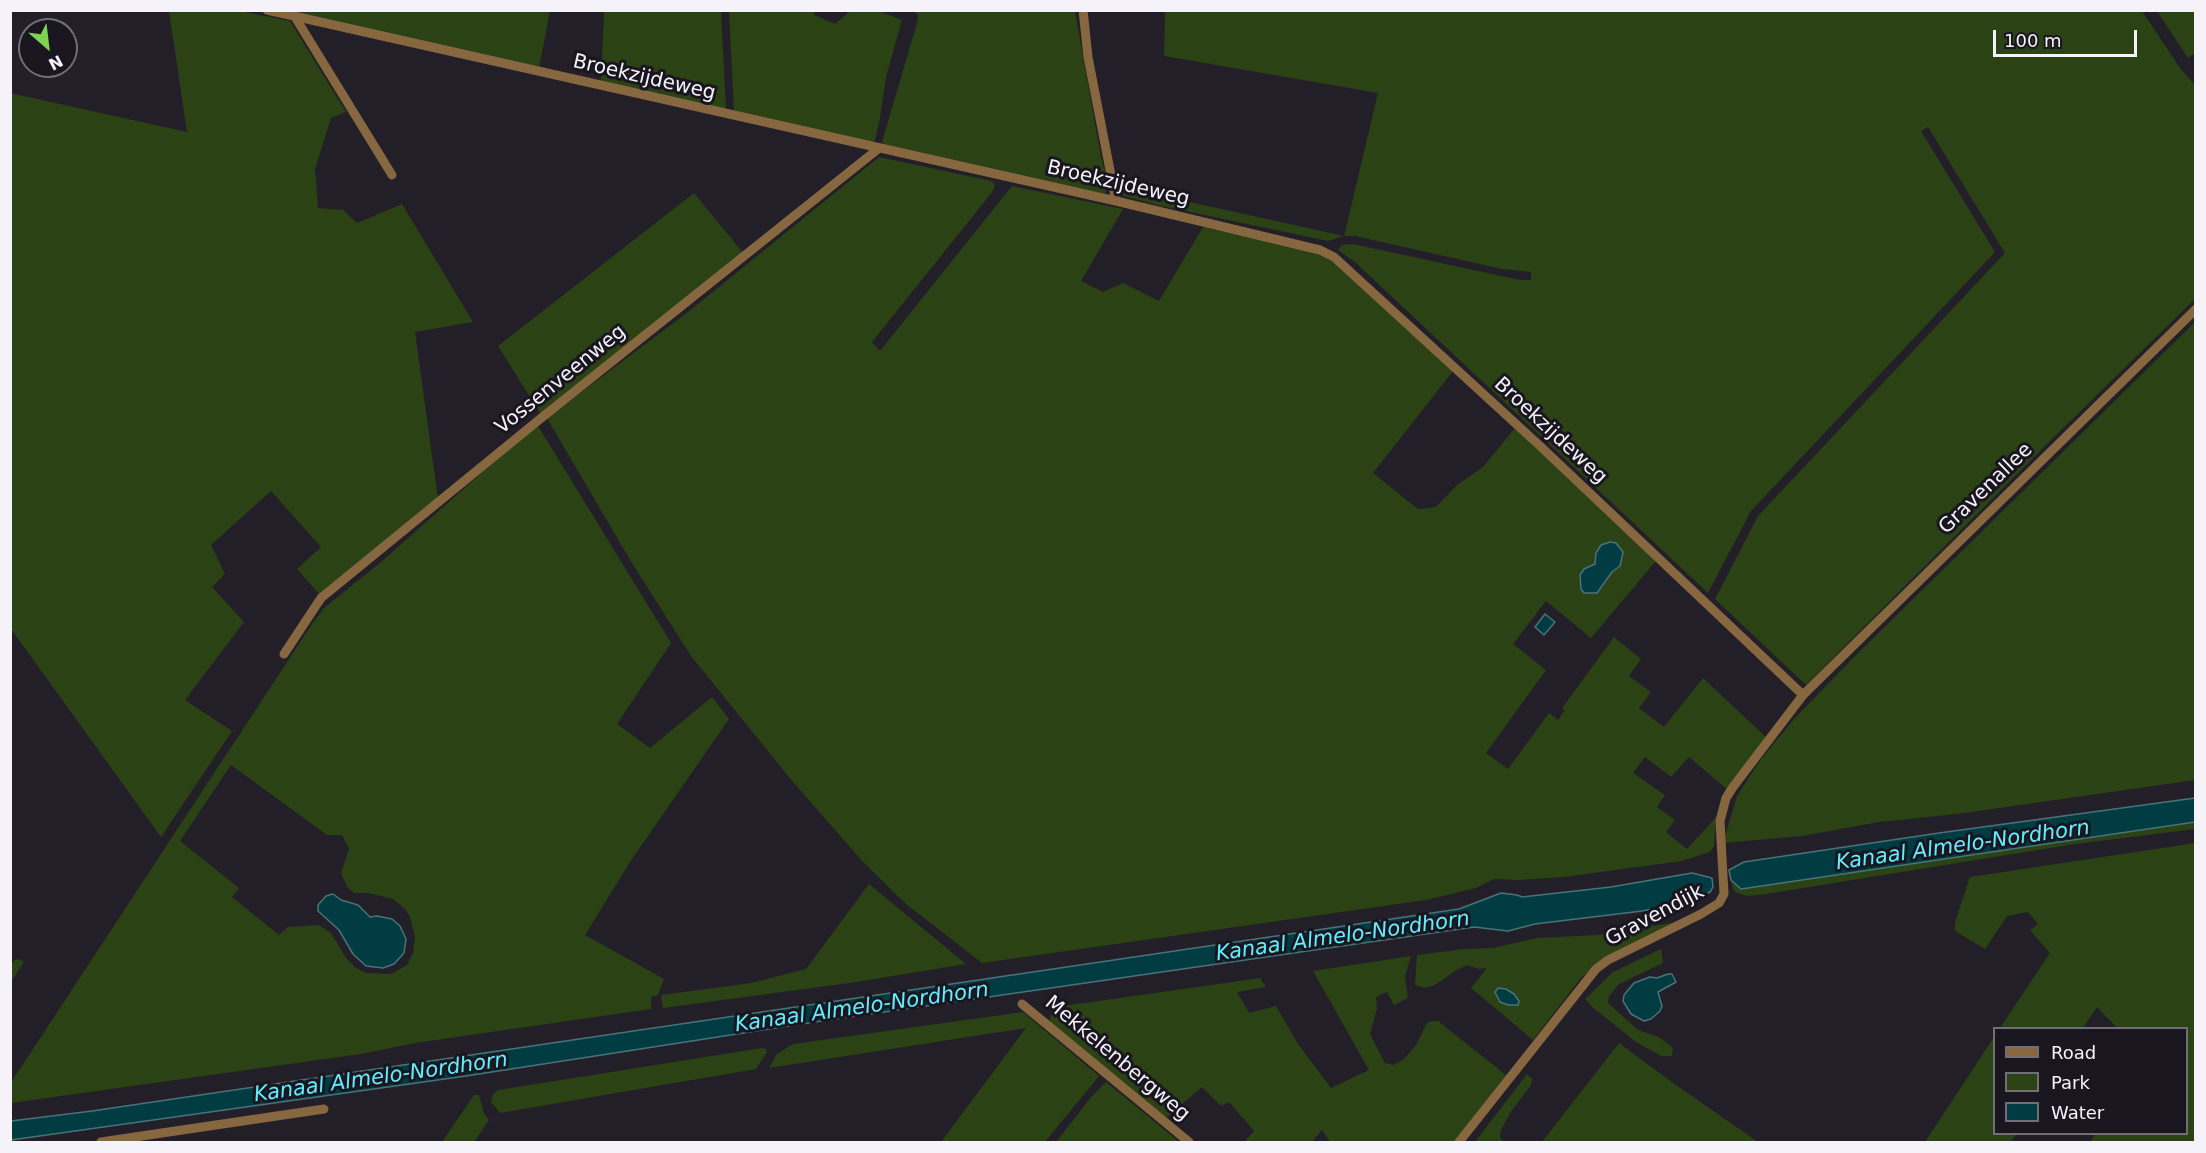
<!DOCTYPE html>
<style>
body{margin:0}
#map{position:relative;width:2206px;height:1153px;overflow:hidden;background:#221f28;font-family:"DejaVu Sans",sans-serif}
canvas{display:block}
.frame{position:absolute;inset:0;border:12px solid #f5f3f9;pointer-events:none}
.legend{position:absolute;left:1993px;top:1027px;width:195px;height:108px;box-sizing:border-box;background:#19161f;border:2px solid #716e76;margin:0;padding:8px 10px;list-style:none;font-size:18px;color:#f5f3f9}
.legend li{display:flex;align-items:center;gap:12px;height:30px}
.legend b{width:30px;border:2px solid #716e76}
.north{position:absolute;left:18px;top:18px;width:60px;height:60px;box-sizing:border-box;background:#19161f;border:2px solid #716e76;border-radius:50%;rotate:152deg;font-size:16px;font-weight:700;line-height:24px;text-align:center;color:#f5f3f9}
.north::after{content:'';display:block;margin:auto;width:21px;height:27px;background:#80d051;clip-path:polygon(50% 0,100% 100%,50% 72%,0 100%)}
.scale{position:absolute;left:1993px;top:30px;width:144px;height:27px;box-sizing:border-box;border:3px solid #f5f3f9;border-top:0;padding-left:8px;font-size:18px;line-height:21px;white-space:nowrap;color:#f5f3f9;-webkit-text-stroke:4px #19161f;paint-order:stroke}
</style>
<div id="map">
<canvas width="2206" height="1153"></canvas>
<div class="frame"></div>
<ul class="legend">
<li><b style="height:8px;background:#876740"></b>Road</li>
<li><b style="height:16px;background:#2b4214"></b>Park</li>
<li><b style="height:16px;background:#013c42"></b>Water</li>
</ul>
<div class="north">N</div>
<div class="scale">100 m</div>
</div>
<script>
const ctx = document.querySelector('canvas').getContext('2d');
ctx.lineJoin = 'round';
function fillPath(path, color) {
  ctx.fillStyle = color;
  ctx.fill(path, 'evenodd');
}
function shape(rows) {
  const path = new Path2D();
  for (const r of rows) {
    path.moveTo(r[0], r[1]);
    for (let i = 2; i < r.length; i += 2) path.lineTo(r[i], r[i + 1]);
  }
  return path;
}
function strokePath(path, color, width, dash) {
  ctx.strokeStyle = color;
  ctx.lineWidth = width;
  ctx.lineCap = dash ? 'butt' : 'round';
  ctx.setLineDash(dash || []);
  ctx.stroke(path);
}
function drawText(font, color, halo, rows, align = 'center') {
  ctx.font = font + ' "DejaVu Sans",sans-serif';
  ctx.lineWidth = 6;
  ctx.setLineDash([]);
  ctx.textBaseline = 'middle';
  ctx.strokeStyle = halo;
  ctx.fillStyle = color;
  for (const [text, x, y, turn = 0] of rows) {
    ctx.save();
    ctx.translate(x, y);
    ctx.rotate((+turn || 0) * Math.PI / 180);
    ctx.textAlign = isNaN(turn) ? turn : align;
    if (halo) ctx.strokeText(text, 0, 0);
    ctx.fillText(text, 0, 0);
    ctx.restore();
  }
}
const green = shape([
 [169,11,240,11,290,21,346,112,331,118,315,169,318,208,343,210,357,223,402,204,473,322,415,332,438,499,320,595,297,569,321,547,271,491,211,545,225,574,212,587,244,622,185,700,232,731,161,837,11,629,10,93,187,132],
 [296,11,550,11,539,68,300,14],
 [604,11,721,11,726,110,601,82],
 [729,11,814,11,814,15,835,24,850,11,879,11,902,20,886,77,880,118,875,140,872,145,734,112],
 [914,11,1075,11,1101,157,1108,183,1105,194,885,145,882,142,917,23,918,15],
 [1165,11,2142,11,2180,68,2195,85,2195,299,2053,438,1806,685,1715,599,1758,516,2005,253,1928,127,1921,131,1995,252,1751,511,1708,593,1355,262,1338,250,1342,245,1353,244,1520,280,1531,280,1531,272,1502,269,1355,236,1344,236,1328,241,1157,205,1120,195,1117,186,1344,236,1378,93,1164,56],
 [2157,11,2195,11,2195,53,2188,58],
 [879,157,992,181,995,185,993,191,872,342,880,351,1012,186,1123,209,1081,281,1103,292,1123,283,1159,301,1203,227,1312,250,1348,270,1454,370,1373,473,1418,509,1431,508,1437,506,1457,485,1483,467,1515,428,1656,561,1591,638,1546,601,1513,644,1546,670,1486,753,1508,769,1549,713,1558,720,1565,710,1562,708,1614,637,1641,659,1629,676,1651,692,1639,708,1664,727,1703,678,1768,739,1729,791,1689,757,1671,777,1645,757,1633,773,1665,795,1657,807,1675,820,1666,832,1687,849,1716,817,1714,846,1710,852,1682,861,1564,877,1519,880,1494,879,1476,888,1426,900,982,963,906,904,863,862,793,782,691,656,630,560,547,418,688,312],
 [1596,553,1621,563,1619,568,1612,572,1603,587,1584,569,1595,564],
 [694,193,744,254,542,416,498,346],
 [2195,322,2195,780,1957,814,1879,822,1802,836,1723,843,1737,796,1761,759,1795,718,1851,660],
 [538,426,671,643,617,724,650,748,712,697,729,719,630,862,585,935,664,979,658,995,651,997,651,1009,415,1043,361,1054,11,1103,10,1084,312,624,324,608,381,562,511,447],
 [231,765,327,835,342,835,349,849,341,873,347,887,354,893,368,893,393,899,405,909,410,917,415,937,413,953,407,965,391,974,367,973,356,968,346,958,331,933,319,925,288,927,279,935,232,897,239,888,180,841],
 [2195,822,2195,829,2075,844,1766,894,1747,896,1737,893,1733,889,1731,880,1741,889],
 [2195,843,2195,1142,2090,1142,2095,1134,2186,1134,2186,1028,2117,1028,2097,1007,2083,1028,2000,1028,2050,953,2030,930,2038,924,2028,912,2007,916,1985,949,1955,931,1955,922,1970,877],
 [869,884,966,964,857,982,663,1008,661,995,751,983,806,969],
 [1683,921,1594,967,1581,978,1533,1040,1471,988,1487,968,1479,969,1467,965,1455,971,1435,985,1425,988,1415,985,1417,955,1464,949,1493,948,1537,938,1597,935],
 [1661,949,1663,963,1619,984,1609,996,1608,1003,1638,1030,1659,1037,1673,1048,1672,1056,1661,1056,1636,1042,1592,1007,1585,999,1613,972],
 [1411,956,1405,976,1408,998,1394,1005,1387,992,1376,997,1377,1009,1370,1034,1385,1063,1393,1065,1403,1060,1416,1045,1427,1023,1431,1021,1438,1021,1506,1075,1454,1142,1330,1142,1322,1130,1312,1142,1244,1142,1254,1131,1229,1102,1221,1106,1202,1087,1165,1119,1049,1024,1051,1014,1056,1007,1260,978,1266,987,1237,992,1249,1013,1276,1006,1298,1044,1331,1088,1369,1070,1313,971],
 [19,959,24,962,11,982,11,964,15,960],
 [1023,1012,1099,1076,1045,1142,941,1142,1026,1028,769,1068,777,1054,793,1044],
 [1994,1037,1994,1134,2016,1134,2011,1142,1925,1142],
 [1619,1043,1669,1080,1758,1142,1542,1142],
 [762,1048,766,1049,767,1052,756,1069,500,1113,491,1102,493,1095,498,1090],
 [1527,1074,1532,1079,1531,1085,1510,1113,1501,1130,1500,1138,1504,1142,1475,1142],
 [1106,1082,1149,1117,1179,1142,1056,1142,1092,1096],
 [474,1095,479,1095,484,1113,489,1120,474,1142,442,1142]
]);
const water = shape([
 [1610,542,1616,543,1623,552,1620,566,1612,572,1597,593,1584,593,1581,589,1580,575,1584,569,1595,564,1596,553,1601,545,1610,542],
 [1545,614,1555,622,1544,635,1535,627,1545,614],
 [2195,798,2195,822,1741,889,1731,880,1729,870,1744,862,1939,833,2195,798],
 [1692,873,1712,878,1713,887,1710,892,1695,900,1642,911,1535,924,1508,931,1474,927,808,1023,466,1076,11,1140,11,1121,92,1111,1459,909,1501,893,1517,895,1522,897,1611,887,1692,873],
 [333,894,341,900,358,905,370,917,377,916,392,919,400,926,406,939,404,953,394,964,383,968,366,966,353,954,339,930,318,911,318,905,326,896,333,894],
 [1668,974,1672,974,1676,982,1658,992,1662,1006,1660,1011,1651,1019,1644,1021,1631,1014,1623,1001,1624,995,1634,983,1650,977,1657,978,1668,974],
 [1498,988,1506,989,1514,994,1519,1001,1518,1005,1508,1005,1500,1002,1495,992,1498,988]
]);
const street = shape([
 [267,10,1116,201,1320,250,1334,257,1539,445,1803,695],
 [1083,10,1088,57,1116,201],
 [295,17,392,175],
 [284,654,321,598,540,419,878,149],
 [1022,1004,1189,1142],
 [101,1142,324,1109],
 [1459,1142,1596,969,1608,960,1701,914,1719,903,1724,894,1720,821,1726,798,1733,787,1803,695,2196,309]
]);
const streetNames = [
 ["Broekzijdeweg",644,78,13],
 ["Broekzijdeweg",1118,184,13],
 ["Vossenveenweg",561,380,-39],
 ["Broekzijdeweg",1550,431,43],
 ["Gravenallee",1986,489,-44],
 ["Gravendijk",1655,916,-28],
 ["Mekkelenbergweg",1117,1059,40]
];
const waterNames = [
 ["Kanaal Almelo-Nordhorn",1963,846,-8],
 ["Kanaal Almelo-Nordhorn",1343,937,-8],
 ["Kanaal Almelo-Nordhorn",862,1008,-8],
 ["Kanaal Almelo-Nordhorn",381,1078,-8]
];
fillPath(green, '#2b4214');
fillPath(water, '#013c42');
strokePath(water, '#4a7379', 1.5);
strokePath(street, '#876740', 9);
drawText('20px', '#f5f3f9', '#19161f', streetNames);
drawText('italic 21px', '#62eeff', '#19161f', waterNames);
</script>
